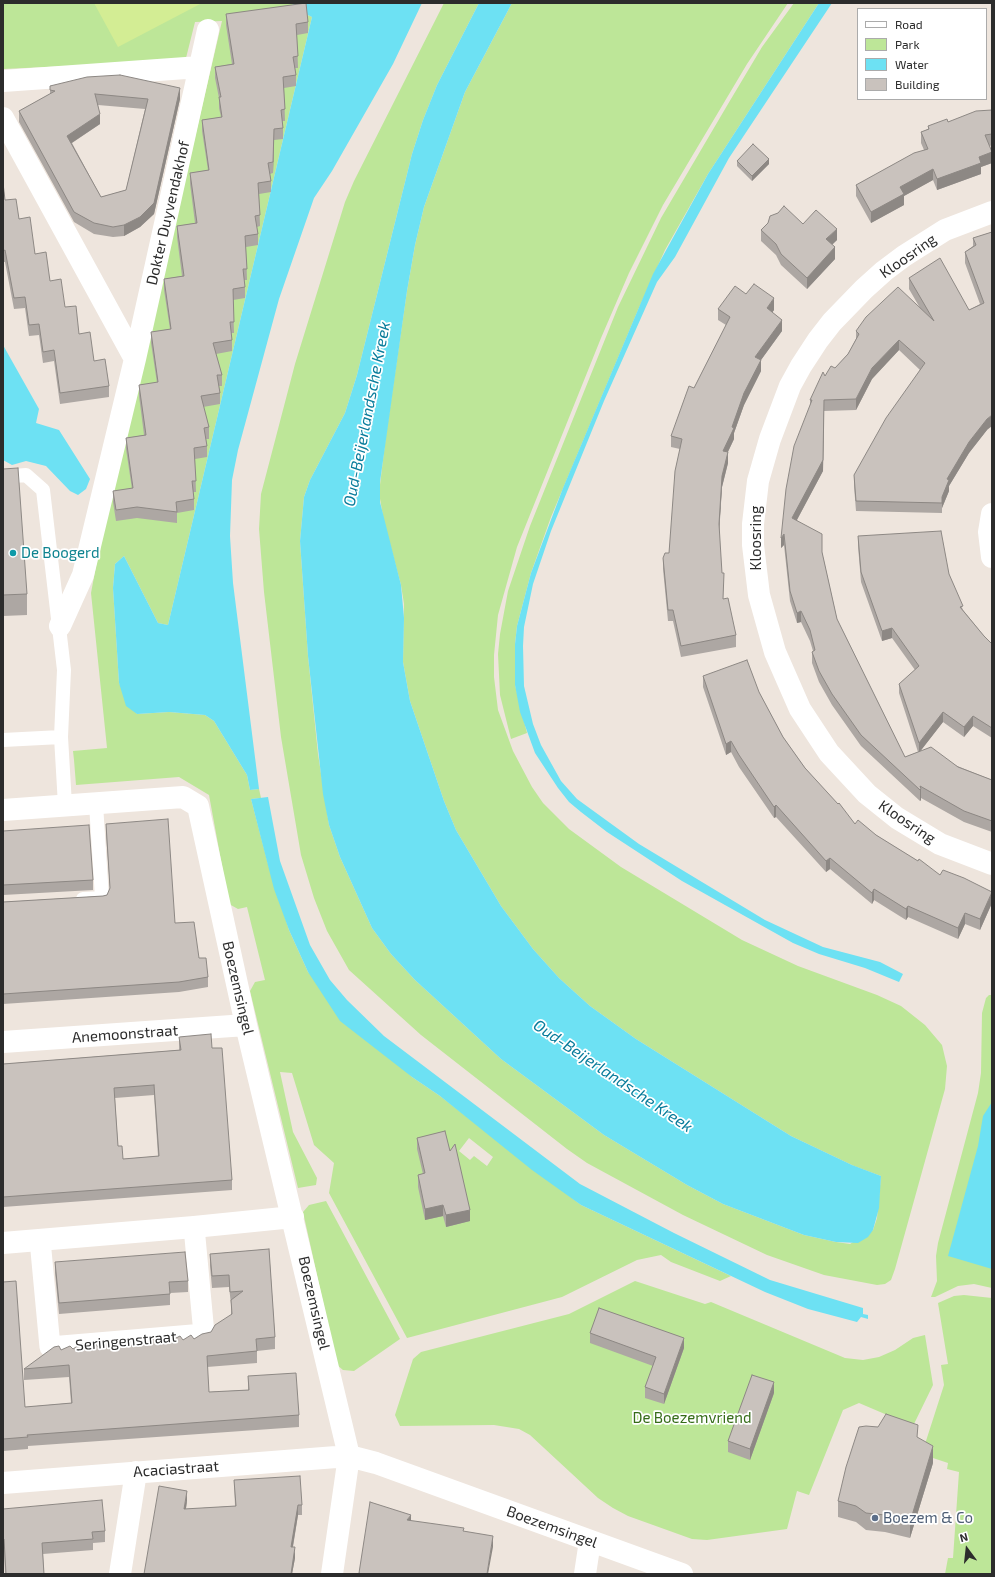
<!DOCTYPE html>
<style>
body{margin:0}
#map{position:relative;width:995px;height:1577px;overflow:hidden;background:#eee5dd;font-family:"Exo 2",sans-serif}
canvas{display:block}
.frame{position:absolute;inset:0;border:4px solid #2c2c2c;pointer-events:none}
.legend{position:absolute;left:857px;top:8px;width:130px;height:92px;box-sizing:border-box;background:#fff;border:1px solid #ababab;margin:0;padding:5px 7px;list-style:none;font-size:12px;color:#2c2c2c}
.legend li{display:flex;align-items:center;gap:8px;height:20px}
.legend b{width:20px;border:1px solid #ababab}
.north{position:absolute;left:947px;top:1529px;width:40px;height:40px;-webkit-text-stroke:3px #fff;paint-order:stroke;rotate:345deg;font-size:11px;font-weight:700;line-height:16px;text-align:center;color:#2c2c2c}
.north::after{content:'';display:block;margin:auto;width:14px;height:18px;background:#2c2c2c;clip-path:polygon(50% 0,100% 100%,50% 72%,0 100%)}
</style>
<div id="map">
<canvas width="995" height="1577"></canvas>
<div class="frame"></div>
<ul class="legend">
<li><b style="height:5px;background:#fff"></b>Road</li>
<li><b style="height:11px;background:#bde698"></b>Park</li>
<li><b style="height:11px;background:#6de1f3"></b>Water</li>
<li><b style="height:11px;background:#c9c2bd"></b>Building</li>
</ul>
<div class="north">N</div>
</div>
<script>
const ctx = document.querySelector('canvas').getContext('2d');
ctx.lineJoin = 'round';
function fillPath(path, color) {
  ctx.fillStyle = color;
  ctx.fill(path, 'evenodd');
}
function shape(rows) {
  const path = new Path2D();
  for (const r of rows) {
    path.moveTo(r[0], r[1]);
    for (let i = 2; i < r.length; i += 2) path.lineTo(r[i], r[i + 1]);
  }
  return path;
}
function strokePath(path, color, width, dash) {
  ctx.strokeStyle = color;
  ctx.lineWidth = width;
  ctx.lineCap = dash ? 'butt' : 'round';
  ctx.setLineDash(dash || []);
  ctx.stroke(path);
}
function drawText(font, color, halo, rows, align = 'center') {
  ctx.font = font + ' "Exo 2",sans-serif';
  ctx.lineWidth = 3.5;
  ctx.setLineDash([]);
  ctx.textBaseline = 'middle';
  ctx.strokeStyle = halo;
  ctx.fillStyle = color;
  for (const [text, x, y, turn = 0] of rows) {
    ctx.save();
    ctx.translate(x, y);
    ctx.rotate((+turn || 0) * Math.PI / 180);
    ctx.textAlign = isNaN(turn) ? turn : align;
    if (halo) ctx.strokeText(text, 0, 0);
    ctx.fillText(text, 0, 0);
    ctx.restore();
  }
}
const green = shape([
 [3,3,292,3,295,9,312,17,168,625,158,623,124,556,115,564,113,588,119,683,137,714,169,712,205,715,214,721,247,775,250,790,259,789,261,798,251,799,268,864,289,930,308,972,412,1077,440,1096,581,1205,731,1276,720,1281,671,1262,661,1255,637,1260,562,1297,407,1338,329,1193,334,1163,314,1145,292,1073,280,1072,293,1132,317,1178,316,1185,298,1188,250,991,255,982,265,980,247,907,238,909,229,904,209,795,179,777,76,785,74,760,73,751,107,748,91,593,99,550,222,21,195,22,186,58,134,63,3,69],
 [469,1138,493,1157,487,1166,474,1156,470,1160,459,1151],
 [444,3,479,3,437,85,423,120,412,154,357,375,345,413,310,480,304,497,300,541,308,656,318,754,329,825,340,857,372,928,391,954,415,980,501,1059,604,1135,687,1185,723,1204,804,1235,836,1242,850,1244,873,1230,877,1218,881,1176,854,1166,791,1136,636,1039,590,1006,559,978,533,949,501,906,456,830,444,801,410,701,403,662,404,604,401,585,384,522,379,493,386,435,407,291,415,245,424,207,465,92,512,3,788,3,747,64,663,205,629,273,601,338,517,547,498,615,494,655,494,677,498,710,513,751,532,787,543,803,569,829,621,867,742,940,798,966,877,995,901,1006,925,1025,942,1045,947,1066,945,1089,895,1269,891,1280,885,1284,877,1285,824,1275,767,1255,683,1215,587,1163,567,1149,421,1035,349,970,327,931,314,898,301,855,281,737,264,592,259,529,261,494,295,364,345,202,354,181],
 [794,3,819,3,708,174,665,250,638,310,551,517,531,573,517,626,515,644,515,685,527,733,511,739,500,695,498,654,500,634,508,591,530,526,618,307,661,218,728,104,762,47],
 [989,995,992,995,992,1288,974,1284,958,1286,935,1297,931,1297,937,1281,936,1256,938,1243,978,1093,981,1073,982,1013,986,998],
 [326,1201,400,1339,354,1371,343,1370,337,1365,303,1212,309,1205],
 [635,1281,705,1304,711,1302,845,1358,863,1360,879,1357,895,1350,913,1338,925,1335,933,1385,913,1426,859,1403,843,1410,809,1495,797,1491,787,1529,707,1540,692,1539,628,1516,613,1508,598,1498,530,1435,519,1429,494,1425,400,1426,395,1415,413,1359,421,1352,569,1314],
 [964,1295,992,1298,992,1574,945,1574,948,1558,953,1558,959,1472,947,1469,948,1463,927,1456,925,1444,944,1385,941,1365,948,1364,938,1303,954,1296]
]);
const pitch = shape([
 [94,3,202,3,118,47]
]);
const water = shape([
 [292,3,422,3,393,64,332,171,314,198,279,299,238,450,232,480,230,536,233,583,259,789,250,790,247,775,214,721,205,715,169,712,137,714,126,706,119,683,113,588,115,564,124,556,158,623,168,625,312,17,295,9],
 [479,3,512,3,465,92,424,207,415,245,407,291,380,482,380,502,401,585,404,618,403,662,410,701,444,801,456,830,501,906,533,949,559,978,590,1006,636,1039,791,1136,852,1165,881,1176,879,1208,873,1230,868,1237,858,1243,836,1242,804,1235,723,1204,687,1185,604,1135,501,1059,415,980,391,954,372,928,340,857,329,825,323,794,308,656,300,541,304,497,310,480,345,413,357,375,412,154,423,120,437,85],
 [819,3,832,3,729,158,675,257,657,282,604,401,551,531,533,584,524,627,523,646,524,686,533,724,541,745,561,781,577,799,639,844,765,920,823,947,880,962,903,974,899,982,865,968,819,954,793,943,682,881,607,832,581,812,569,802,558,788,535,753,520,712,515,685,515,644,517,626,531,573,563,488,653,274,708,174],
 [3,345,39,409,36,423,59,430,90,479,86,489,78,495,70,491,46,466,26,461,12,465,3,460],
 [268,797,280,861,310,945,330,980,347,1000,384,1036,580,1184,674,1233,770,1280,863,1308,863,1314,868,1315,868,1319,861,1317,857,1322,808,1309,765,1292,581,1205,532,1170,440,1096,412,1077,340,1021,308,972,289,930,274,889,251,799],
 [992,1102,992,1269,948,1256,978,1146,983,1116]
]);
const service = shape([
 [3,477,26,475,43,490,64,670,61,737],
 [3,740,61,737,65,805],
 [83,899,102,898,96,804]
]);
const pedestrian = shape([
 [40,1240,50,1347,204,1334,194,1227]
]);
const minor = shape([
 [3,81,200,67],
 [3,118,135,359],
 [992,212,945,230,904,256,884,271,864,289,832,322,818,340,801,366,790,386,770,439,758,481,753,524,753,545,759,595,775,652,800,709,829,753,867,794,897,818,940,844,992,864],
 [992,514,989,532,992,557],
 [60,626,83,575,135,359,208,30],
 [3,810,183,797,198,806,246,1025,349,1456,332,1574],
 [3,1042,246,1025],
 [3,1243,194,1227,293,1217],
 [3,1483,349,1456,376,1463,682,1574],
 [120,1574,136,1472],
 [585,1574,590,1541]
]);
const wall = shape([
 [226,14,308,22,308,33,297,35,298,68,295,68,296,75,296,86,284,88,285,121,282,121,283,128,283,139,274,140,273,173,270,174,271,181,271,192,259,194,260,226,257,227,258,234,258,245,246,247,247,280,244,280,245,287,245,298,233,300,234,333,231,333,232,340,232,351,216,354,222,375,222,386,219,386,220,393,220,404,203,407,209,427,209,439,206,439,207,446,207,457,195,459,196,492,193,492,194,499,194,510,177,513,177,523,137,518,116,521,113,502,113,491,132,489,126,449,126,438,144,435,139,396,139,385,157,383,151,343,151,332,170,329,164,290,164,279,182,276,177,237,177,226,195,223,190,184,190,173,208,170,202,131,202,120,221,117,219,108,219,98,215,78,215,67,232,64,226,25],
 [50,86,180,99,154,214,140,227,124,236,113,237,94,234,74,222,19,122,19,111,50,94],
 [98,105,145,109,126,190,101,197,72,143,100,124],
 [992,110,992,145,990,146,992,152,992,163,981,167,981,174,937,190,933,180,904,196,904,205,871,223,856,196,856,185,924,150,921,143,921,132,928,129,928,126,948,122],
 [737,161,769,164,752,181,737,166],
 [3,183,5,200,19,219,35,254,94,361,109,386,109,397,60,404,54,361,43,363,39,335,29,336,25,308,14,309,5,262,3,262],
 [803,224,837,240,832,245,835,259,807,289,781,265,776,255,761,241,761,230],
 [992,232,987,430,969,453,949,486,949,491,942,508,942,513,856,511,854,486,854,475,920,370,899,350,872,379,856,410,824,411,823,471,797,520,822,552,837,619,905,757,918,752,899,693,899,684,915,670,892,638,882,641,861,582,858,546,858,536,949,574,963,610,984,636,992,644,992,738,973,726,964,737,943,722,920,751,992,780,992,832,964,822,921,798,921,800,920,801,861,746,832,705,819,682,812,663,812,652,813,651,810,641,801,622,797,623,790,601,784,545,781,548,810,406,810,400,825,376,835,368,848,354,856,339,856,331,920,308,909,289,909,278,969,310,980,304,965,263,965,252,973,246,973,238],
 [746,294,774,310,772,312,782,331,761,360,761,371,744,405,734,433,734,439,728,452,728,463,722,487,719,530,723,599,736,635,736,647,681,657,673,621,668,621,663,569,663,558,669,553,680,449,671,447,671,436,694,388,726,325,718,320,718,309],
 [3,469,27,594,27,615,3,616],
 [703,676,759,692,783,737,805,768,855,824,876,835,940,875,992,903,980,930,965,924,958,939,908,917,906,920,874,900,872,904,830,869,826,872,776,817,774,818,739,767,731,752,726,755,703,687],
 [106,824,199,958,208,977,208,987,179,992,3,1004,3,902,103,896,107,895,110,889,106,834],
 [3,831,93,880,93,890,3,895],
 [179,1037,212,1048,232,1180,232,1190,3,1207,3,1064,179,1050],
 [154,1095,158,1156,123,1159,118,1146,115,1098],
 [417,1138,450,1151,470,1221,446,1227,443,1216,425,1220,418,1187,418,1175,423,1174,417,1149],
 [269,1249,275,1337,275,1349,257,1351,257,1363,207,1367,209,1392,248,1390,248,1376,299,1415,299,1427,28,1446,28,1449,3,1451,3,1282,25,1407,71,1403,69,1377,24,1380,24,1369,61,1350,122,1345,131,1346,146,1343,194,1339,211,1332,231,1315,231,1304,229,1287,212,1288,210,1266,210,1254],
 [55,1262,188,1281,188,1292,170,1293,170,1305,59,1314,55,1273],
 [590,1333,684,1348,664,1404,645,1398,645,1387,653,1366,590,1343],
 [774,1393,750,1460,728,1452,728,1441],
 [918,1438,933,1463,910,1538,885,1532,866,1530,856,1522,838,1517,838,1501],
 [234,1480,302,1505,302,1515,298,1515,293,1547,295,1558,292,1574,144,1574,187,1501,186,1509,235,1506],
 [3,1509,105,1531,105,1542,93,1543,93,1550,43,1554,44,1574,5,1574,4,1551,3,1551]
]);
const shadedWall = shape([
 [180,88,180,99,154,214,140,227,124,236,124,225],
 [100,114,100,124,67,146,67,136],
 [274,129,274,140,273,173,273,162],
 [992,152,992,163,981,167,981,174,937,190,937,179,979,157],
 [769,159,769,164,752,181,752,176],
 [933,169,933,180,904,196,904,205,871,223,871,212,900,187],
 [837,229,837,240,826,250,826,239],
 [835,247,835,259,807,289,807,278],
 [774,298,774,310,767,320,767,308],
 [782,320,782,331,761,360,761,371,744,405,734,433,734,439,723,462,723,451,732,427,755,357],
 [899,340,899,350,872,379,856,410,856,399,872,368],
 [824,411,823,471,792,529,792,518],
 [992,415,992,426,987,430,969,453,949,486,949,491,942,508,942,497,947,479,969,442,987,419],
 [728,452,728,463,722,487,719,535,719,524,722,476],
 [784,534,784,545,781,548,781,538],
 [801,611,801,622,797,623,797,613],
 [892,628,892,638,882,641,882,631],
 [943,712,943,722,919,753,919,743],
 [973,716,973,726,964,737,964,727],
 [731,741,731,752,726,755,726,744],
 [921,789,921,800,920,801,920,790],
 [776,805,776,817,774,818,774,807],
 [830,858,830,869,826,872,826,861],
 [874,889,874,900,872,904,872,893],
 [992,892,992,903,980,930,980,919],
 [908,906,908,917,906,920,906,909],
 [965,913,965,924,958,939,958,928],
 [443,1205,443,1216,425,1220,425,1209],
 [470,1210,470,1221,446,1227,446,1215],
 [684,1338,684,1348,664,1404,664,1394],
 [774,1382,774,1393,750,1460,750,1449],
 [933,1446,933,1463,910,1538,910,1522],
 [187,1491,187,1501,184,1520,184,1509],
 [298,1505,298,1515,291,1557,291,1547],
 [411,1515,411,1525,407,1520],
 [493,1536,493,1547,488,1574,487,1574],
 [295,1547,295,1558,292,1574,291,1574]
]);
const building = shape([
 [306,3,308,22,296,24,298,56,293,57,296,75,283,77,285,109,281,110,283,128,274,129,273,162,268,163,271,181,258,183,260,215,255,216,258,234,245,236,247,269,243,269,245,287,233,289,234,322,230,322,232,340,213,343,222,375,217,375,220,393,201,396,209,427,204,428,207,446,194,448,196,481,192,481,194,499,176,502,177,512,137,507,116,510,113,491,133,488,126,438,146,435,139,385,158,382,151,332,171,329,164,279,184,276,177,226,197,223,190,173,209,170,202,120,222,117,219,97,221,97,215,67,234,64,226,14,306,3],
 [120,75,180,88,154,203,140,217,124,225,113,227,94,223,74,212,19,111,55,91,50,90,50,86,87,77,120,75],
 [95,94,148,99,126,190,101,197,67,136,100,114,95,94],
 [992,110,992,134,985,135,992,152,979,157,981,163,937,179,933,169,900,187,904,194,871,212,856,185,914,153,928,149,921,132,929,129,928,126,947,119,948,122,976,111,992,110],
 [753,144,769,159,752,176,737,161,753,144],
 [3,183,5,200,16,199,19,219,30,217,35,254,46,252,50,281,61,279,65,307,76,306,79,334,90,332,94,361,105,359,109,386,60,393,54,350,43,352,39,324,29,325,25,297,14,298,5,250,3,251,3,183],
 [784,206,803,224,816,210,837,229,826,239,835,247,807,278,781,254,776,244,761,230,768,223,770,216,778,213,784,206],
 [992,232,992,415,987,419,969,442,947,479,949,480,942,497,942,503,856,501,854,475,886,418,925,363,899,340,872,368,856,399,824,400,823,460,792,518,822,534,822,552,837,619,905,757,931,747,958,767,992,780,992,821,964,811,920,786,921,789,920,790,861,735,832,694,819,671,812,652,815,650,810,630,801,611,797,613,790,591,784,534,781,538,786,489,794,446,812,400,810,400,823,372,825,376,831,366,835,368,848,354,859,334,856,331,866,317,898,287,934,321,909,278,940,258,969,310,984,303,965,252,976,245,973,238,992,232],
 [754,284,774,298,767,308,782,320,755,357,761,360,744,393,732,427,734,428,723,451,728,452,722,476,719,524,722,573,724,573,723,599,728,598,736,635,681,646,673,610,668,610,663,558,665,553,669,553,675,471,682,439,671,436,689,386,694,388,730,317,718,309,735,286,746,294,754,284],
 [18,468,27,594,3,595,3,469,18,468],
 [941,531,949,574,963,606,960,607,984,636,992,644,992,728,973,716,964,727,943,712,919,743,899,684,919,666,892,628,882,631,861,572,858,536,941,531],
 [747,660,759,692,783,737,805,768,838,804,839,803,855,824,858,820,876,835,918,861,919,859,940,875,943,870,964,878,992,892,980,919,965,913,958,928,908,906,906,909,874,889,872,893,830,858,826,861,776,805,774,807,739,755,731,741,726,744,703,676,747,660],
 [168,819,175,923,194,922,199,958,206,958,208,977,179,982,3,994,3,902,103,896,107,895,110,888,106,824,168,819],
 [89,825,93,880,3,885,3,831,89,825],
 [211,1034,212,1048,222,1048,232,1180,3,1197,3,1064,181,1050,179,1037,211,1034],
 [154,1085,159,1156,123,1159,122,1146,118,1146,114,1088,154,1085],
 [445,1131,450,1151,455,1144,470,1210,446,1215,443,1205,425,1209,418,1175,425,1173,417,1138,445,1131],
 [269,1249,275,1337,256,1339,257,1351,207,1356,209,1392,249,1390,248,1376,296,1373,299,1415,27,1435,28,1437,3,1439,3,1282,16,1281,25,1407,72,1403,69,1365,24,1369,54,1347,59,1346,61,1350,70,1346,73,1349,79,1345,83,1344,85,1348,95,1343,98,1347,107,1342,110,1346,116,1342,119,1341,122,1345,130,1340,131,1346,140,1340,143,1339,146,1343,155,1338,158,1342,166,1337,170,1341,180,1336,183,1340,191,1335,194,1339,202,1334,211,1332,215,1325,232,1314,231,1300,243,1291,230,1292,229,1275,212,1276,210,1254,269,1249],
 [185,1252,188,1281,169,1282,170,1294,59,1303,55,1262,185,1252],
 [599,1308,684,1338,664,1394,645,1387,656,1357,590,1333,599,1308],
 [752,1375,774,1382,750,1449,728,1441,752,1375],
 [886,1414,918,1425,917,1437,933,1446,910,1522,885,1515,866,1513,856,1506,838,1501,846,1467,859,1427,866,1426,878,1427,886,1414],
 [300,1476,302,1505,298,1505,291,1547,295,1547,291,1574,144,1574,159,1486,187,1491,184,1509,236,1506,234,1480,300,1476],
 [102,1500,105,1531,92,1532,93,1539,42,1543,44,1574,6,1574,4,1539,3,1539,3,1509,102,1500],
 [370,1502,411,1515,407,1520,464,1528,463,1531,493,1536,487,1574,362,1574,359,1573,370,1502]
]);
const markers = [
 [13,553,4,"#0f9aa8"],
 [875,1518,4,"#5c6f8a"]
];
const streetNames = [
 ["Dokter Duyvendakhof",168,213,-77],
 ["Kloosring",908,256,-35],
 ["Kloosring",756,538,-90],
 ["Kloosring",907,822,34],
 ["Boezemsingel",238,988,77],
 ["Anemoonstraat",125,1034,-4],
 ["Boezemsingel",314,1303,77],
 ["Seringenstraat",126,1341,-5],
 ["Acaciastraat",176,1469,-4],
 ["Boezemsingel",552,1527,20]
];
const cultureNames = [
 ["De Boogerd",21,553]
];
const parkNames = [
 ["De Boezemvriend",692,1418]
];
const serviceNames = [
 ["Boezem & Co",883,1518]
];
const waterNames = [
 ["Oud-Beijerlandsche Kreek",367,414,-79],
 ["Oud-Beijerlandsche Kreek",613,1076,34]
];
fillPath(green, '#bde698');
fillPath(pitch, '#d3ed94');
fillPath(water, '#6de1f3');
strokePath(service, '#fff', 14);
strokePath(pedestrian, '#fff', 21);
strokePath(minor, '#fff', 22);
fillPath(wall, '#ada7a3');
fillPath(shadedWall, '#8d8884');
fillPath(building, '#c9c2bd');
strokePath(building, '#8d8884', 1);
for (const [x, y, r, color] of markers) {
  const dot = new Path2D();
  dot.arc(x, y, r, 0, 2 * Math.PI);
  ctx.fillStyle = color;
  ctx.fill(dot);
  strokePath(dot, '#fff', 1.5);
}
drawText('15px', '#2c2c2c', '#fff', streetNames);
drawText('15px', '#0d838f', '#fff', cultureNames, 'left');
drawText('15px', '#356c18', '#fff', parkNames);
drawText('15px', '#4e5e75', '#fff', serviceNames, 'left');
drawText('italic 16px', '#097c9b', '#fff', waterNames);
</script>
